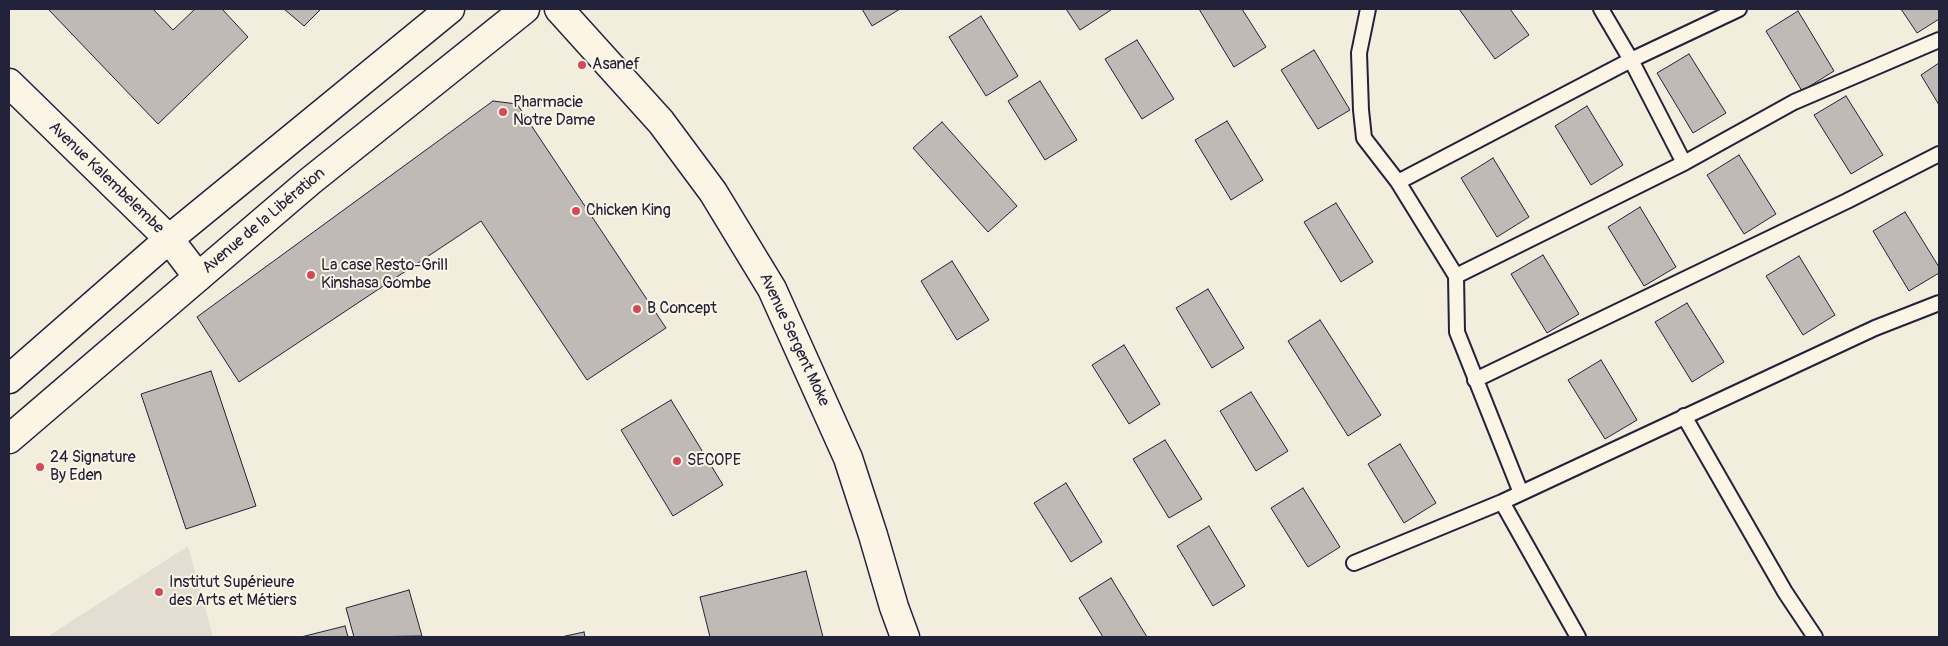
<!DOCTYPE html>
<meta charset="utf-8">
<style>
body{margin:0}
#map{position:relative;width:1948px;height:646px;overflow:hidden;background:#f3edde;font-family:Pangolin,sans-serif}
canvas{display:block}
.frame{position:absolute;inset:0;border:10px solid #22223b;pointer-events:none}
</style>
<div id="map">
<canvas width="1948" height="646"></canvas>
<div class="frame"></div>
</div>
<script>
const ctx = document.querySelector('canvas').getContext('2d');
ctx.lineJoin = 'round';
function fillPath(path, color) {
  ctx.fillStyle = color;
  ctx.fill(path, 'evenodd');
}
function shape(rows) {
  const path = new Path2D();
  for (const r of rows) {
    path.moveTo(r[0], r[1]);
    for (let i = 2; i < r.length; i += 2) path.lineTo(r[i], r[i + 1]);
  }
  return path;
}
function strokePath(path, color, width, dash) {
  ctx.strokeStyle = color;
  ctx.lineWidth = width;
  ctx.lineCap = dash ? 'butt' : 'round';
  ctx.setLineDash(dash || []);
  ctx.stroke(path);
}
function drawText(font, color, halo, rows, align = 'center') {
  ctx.font = font + ' Pangolin,sans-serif';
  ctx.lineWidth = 4;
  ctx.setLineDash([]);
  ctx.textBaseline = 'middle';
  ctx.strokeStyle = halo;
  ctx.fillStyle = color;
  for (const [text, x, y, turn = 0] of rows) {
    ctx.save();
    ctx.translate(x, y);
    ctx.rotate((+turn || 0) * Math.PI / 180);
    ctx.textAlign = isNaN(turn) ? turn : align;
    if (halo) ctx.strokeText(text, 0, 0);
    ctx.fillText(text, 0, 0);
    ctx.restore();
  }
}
const built = shape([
 [188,546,213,637,47,637]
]);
const building = shape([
 [48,9,153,9,173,30,195,9,222,9,248,37,158,124,48,9],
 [284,9,321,9,304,26,284,9],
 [862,9,900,9,872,26,862,9],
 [1066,9,1110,9,1111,10,1080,30,1066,9],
 [1199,9,1242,9,1266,47,1234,67,1199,9],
 [1459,9,1510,9,1529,35,1495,59,1459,9],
 [1901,9,1939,9,1939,19,1917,33,1901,9],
 [1798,11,1834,71,1802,91,1766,31,1798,11],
 [981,16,1018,76,986,96,949,37,981,16],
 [1137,40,1174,99,1142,119,1105,59,1137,40],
 [1314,50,1350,110,1318,129,1281,70,1314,50],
 [1689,54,1726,113,1693,133,1657,73,1689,54],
 [1939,63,1939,105,1921,75,1939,63],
 [1040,81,1077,140,1045,160,1008,101,1040,81],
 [1846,96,1883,155,1851,174,1814,115,1846,96],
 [493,101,517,104,666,328,587,380,481,221,239,382,197,317,493,101],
 [1587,106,1623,165,1591,185,1555,126,1587,106],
 [1227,121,1263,180,1231,200,1195,140,1227,121],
 [942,122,1017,206,988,232,913,148,942,122],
 [1739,155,1776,214,1744,234,1707,175,1739,155],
 [1493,158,1529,217,1497,237,1461,178,1493,158],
 [1336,203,1373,262,1341,282,1304,222,1336,203],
 [1640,207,1676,267,1644,286,1608,227,1640,207],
 [1905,212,1939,267,1939,273,1909,291,1873,231,1905,212],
 [1543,255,1579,314,1547,333,1511,274,1543,255],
 [1799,256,1835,315,1803,335,1766,276,1799,256],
 [952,261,989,320,957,340,921,281,952,261],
 [1208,289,1244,348,1212,368,1176,308,1208,289],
 [1687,303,1724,362,1692,382,1655,322,1687,303],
 [1320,320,1381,415,1348,436,1288,341,1320,320],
 [1124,345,1160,404,1129,424,1092,365,1124,345],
 [1601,360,1637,420,1605,439,1568,380,1601,360],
 [211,371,256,506,186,529,141,394,211,371],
 [1251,392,1288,451,1256,471,1220,411,1251,392],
 [671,400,723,485,673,516,621,430,671,400],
 [1165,440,1202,499,1169,518,1133,459,1165,440],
 [1400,444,1436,503,1404,523,1368,464,1400,444],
 [1066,483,1102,542,1071,562,1034,503,1066,483],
 [1303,488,1340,547,1308,567,1271,508,1303,488],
 [1209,526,1245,586,1213,606,1177,546,1209,526],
 [806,571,823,637,710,637,700,597,806,571],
 [1111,578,1147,637,1103,637,1079,598,1111,578],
 [409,590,422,636,354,637,346,608,409,590],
 [345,626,348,637,301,637,345,626],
 [584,632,585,637,561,637,584,632]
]);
const lane = shape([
 [1368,9,1359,53,1361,110,1364,138,1398,182,1456,276,1457,332,1521,493],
 [1601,9,1631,60,1684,163],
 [1398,182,1631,60,1739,9],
 [1456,276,1684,163,1794,102,1939,40],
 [1475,380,1847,201,1939,154],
 [1684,416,1785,592,1815,637],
 [1502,502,1578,637],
 [1354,563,1502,502,1875,328,1939,303]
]);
const secondary = shape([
 [559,9,661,122,713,192,772,289,848,458,873,535,894,607,905,637],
 [9,83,169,239,198,277]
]);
const primary = shape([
 [9,379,169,239,450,9],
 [9,439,309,182,525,9]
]);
const markers = [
 [582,65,5,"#d1495b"],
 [503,112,5,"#d1495b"],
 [576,211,5,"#d1495b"],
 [311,275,5,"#d1495b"],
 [637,309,5,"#d1495b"],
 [677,461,5,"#d1495b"],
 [40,467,5,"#d1495b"],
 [159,592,5,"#d1495b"]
];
const poiNames = [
 ["Asanef",592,65],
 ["Pharmacie",513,103],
 ["Notre Dame",513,121],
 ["Chicken King",586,211],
 ["La case Resto-Grill",321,266],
 ["Kinshasa Gombe",321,284],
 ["B Concept",647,309],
 ["24 Signature",50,458],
 ["By Eden",50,476],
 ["SECOPE",687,461],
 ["Institut Supérieure",169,583],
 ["des Arts et Métiers",169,601]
];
const streetNames = [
 ["Avenue Kalembelembe",106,178,44],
 ["Avenue de la Libération",264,221,-40],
 ["Avenue Sergent Moke",794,340,65]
];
fillPath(built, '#e3ded2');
fillPath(building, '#bfbab6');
strokePath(building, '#22223b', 1);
strokePath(lane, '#22223b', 18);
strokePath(secondary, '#22223b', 31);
strokePath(primary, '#22223b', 31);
strokePath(lane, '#fcf5e5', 14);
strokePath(secondary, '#fcf5e5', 28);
strokePath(primary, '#fcf5e5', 28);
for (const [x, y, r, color] of markers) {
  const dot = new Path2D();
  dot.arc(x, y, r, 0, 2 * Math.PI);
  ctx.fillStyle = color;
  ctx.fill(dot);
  strokePath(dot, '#fcf5e5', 2);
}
drawText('16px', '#22223b', '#fcf5e5', poiNames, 'left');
drawText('16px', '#22223b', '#fcf5e5', streetNames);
</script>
